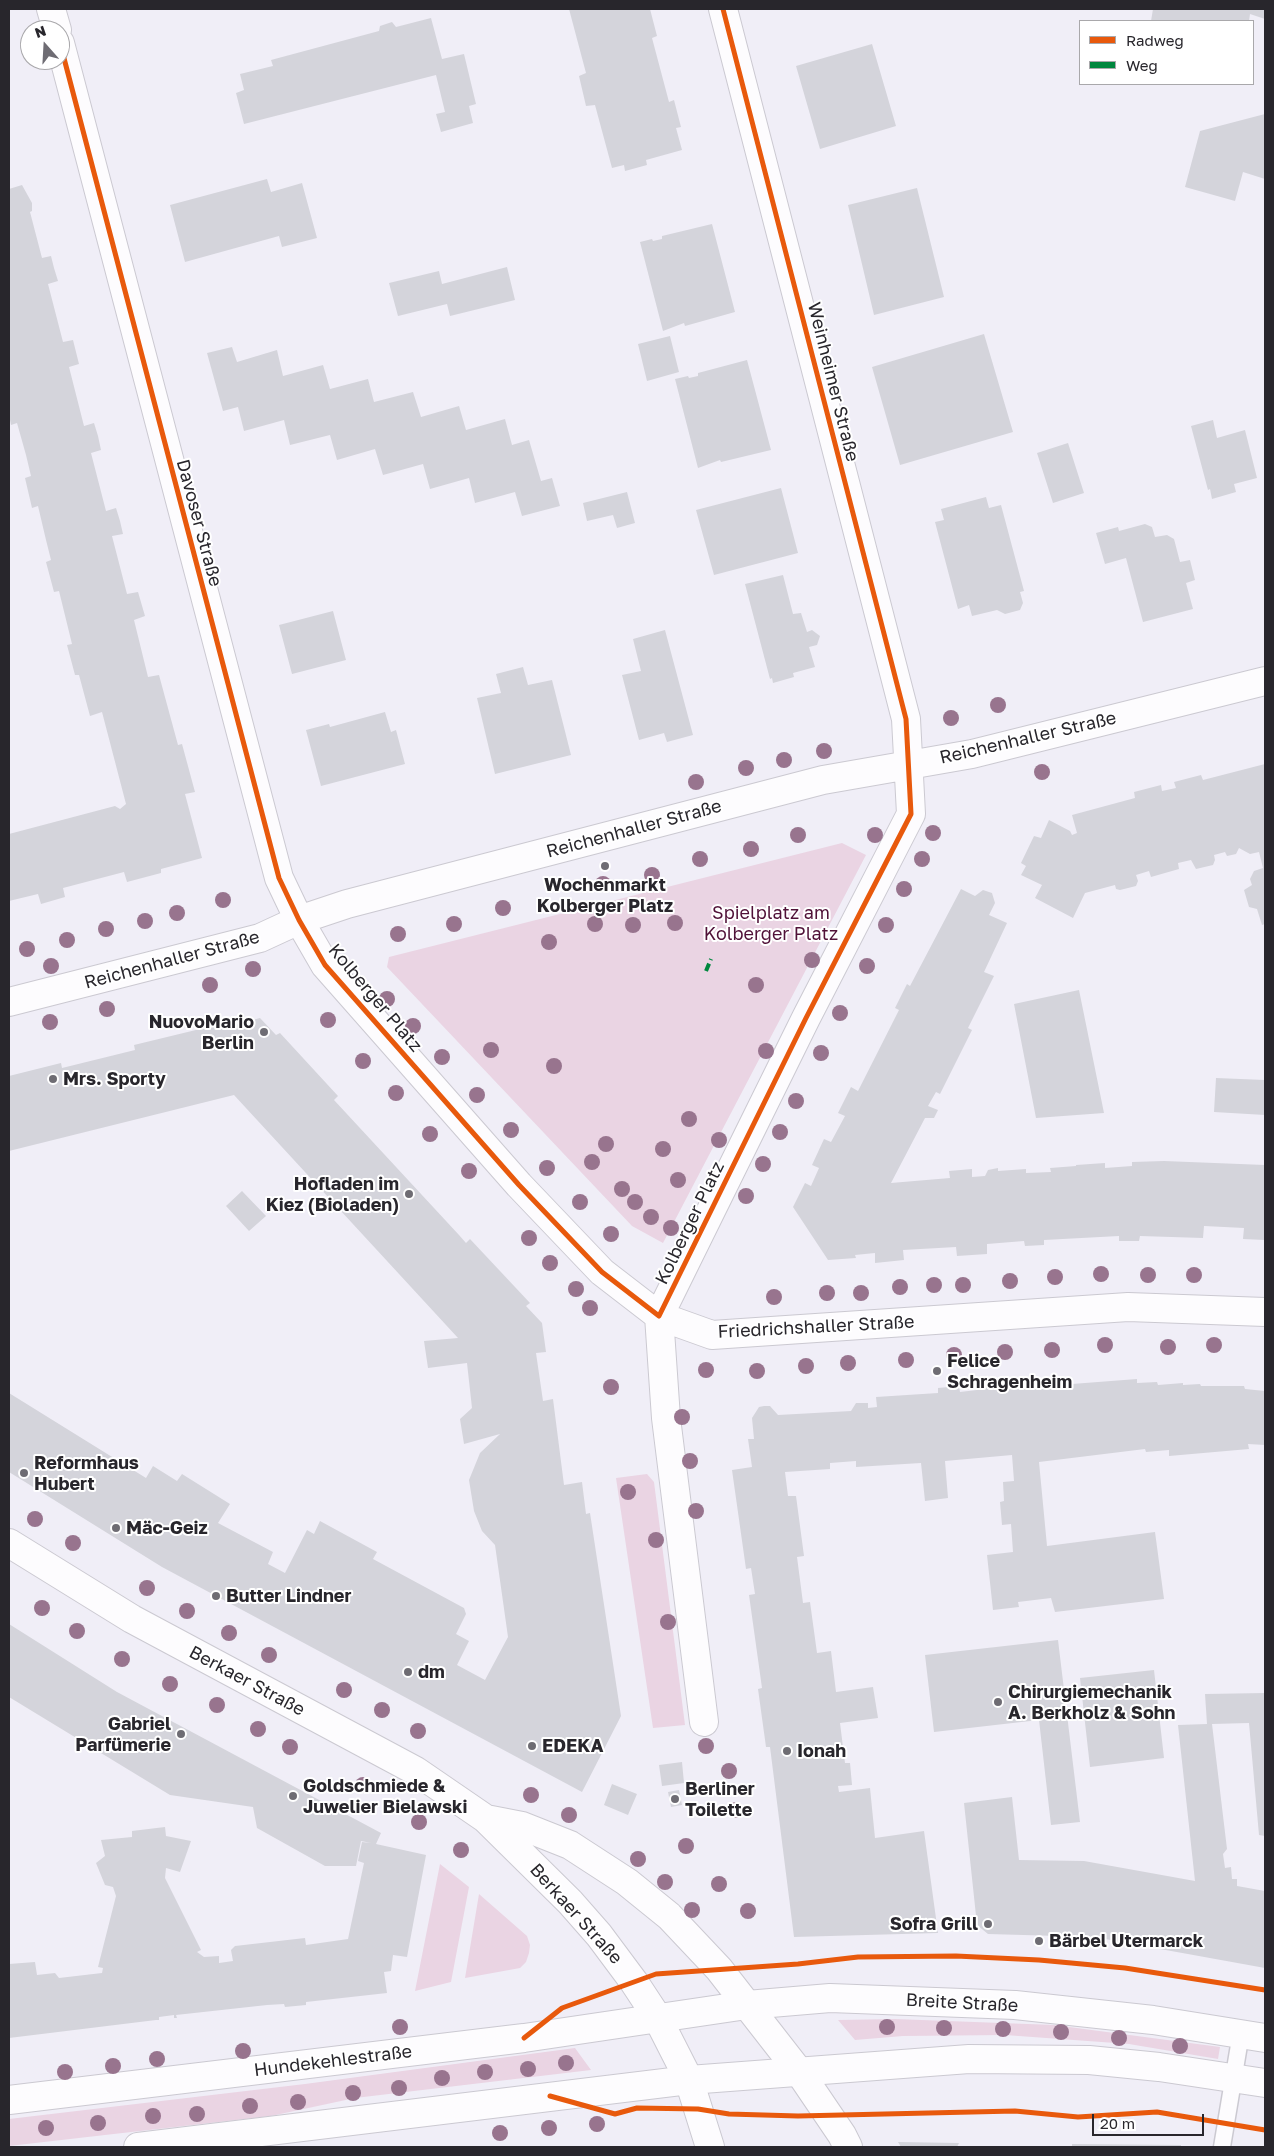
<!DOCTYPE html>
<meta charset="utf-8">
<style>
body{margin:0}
#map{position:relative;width:1274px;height:2156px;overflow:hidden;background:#f0eef7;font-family:"Golos Text",sans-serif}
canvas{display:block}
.frame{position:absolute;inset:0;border:10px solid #28262c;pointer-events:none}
.legend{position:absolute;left:1079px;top:20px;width:175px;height:65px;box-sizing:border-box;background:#fff;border:1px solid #a9a8ab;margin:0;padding:6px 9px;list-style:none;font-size:15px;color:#28262c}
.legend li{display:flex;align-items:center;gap:10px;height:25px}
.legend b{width:25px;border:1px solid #a9a8ab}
.north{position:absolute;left:20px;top:20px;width:50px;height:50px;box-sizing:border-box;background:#fff;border:1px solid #a9a8ab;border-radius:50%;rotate:341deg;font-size:14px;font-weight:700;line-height:20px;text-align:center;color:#28262c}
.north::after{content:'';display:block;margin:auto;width:18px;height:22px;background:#6e6c73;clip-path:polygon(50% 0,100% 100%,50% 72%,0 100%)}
.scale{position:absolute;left:1092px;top:2114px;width:112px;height:22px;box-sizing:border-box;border:2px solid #28262c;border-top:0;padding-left:6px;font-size:15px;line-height:18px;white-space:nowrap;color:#28262c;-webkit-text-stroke:4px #fff;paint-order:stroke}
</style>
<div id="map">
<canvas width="1274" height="2156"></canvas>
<div class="frame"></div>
<ul class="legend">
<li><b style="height:6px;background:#e8590c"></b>Radweg</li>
<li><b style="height:6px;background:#00873e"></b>Weg</li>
</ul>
<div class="north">N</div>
<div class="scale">20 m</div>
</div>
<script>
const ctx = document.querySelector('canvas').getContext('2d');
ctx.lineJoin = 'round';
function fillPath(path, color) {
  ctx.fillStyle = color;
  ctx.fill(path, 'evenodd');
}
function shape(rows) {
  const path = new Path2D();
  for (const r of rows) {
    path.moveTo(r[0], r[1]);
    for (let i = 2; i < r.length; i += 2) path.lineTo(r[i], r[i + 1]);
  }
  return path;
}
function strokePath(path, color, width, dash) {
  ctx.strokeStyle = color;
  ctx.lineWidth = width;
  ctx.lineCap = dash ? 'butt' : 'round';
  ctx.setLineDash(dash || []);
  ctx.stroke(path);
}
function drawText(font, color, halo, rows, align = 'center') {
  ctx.font = font + ' "Golos Text",sans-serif';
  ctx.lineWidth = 4;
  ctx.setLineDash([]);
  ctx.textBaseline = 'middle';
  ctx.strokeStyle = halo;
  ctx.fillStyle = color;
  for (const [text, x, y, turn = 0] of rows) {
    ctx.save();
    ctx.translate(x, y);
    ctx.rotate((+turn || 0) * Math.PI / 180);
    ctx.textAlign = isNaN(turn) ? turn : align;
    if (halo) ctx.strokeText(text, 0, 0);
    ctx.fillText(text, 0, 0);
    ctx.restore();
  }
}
const green = shape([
 [842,843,866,855,663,1243,632,1226,387,967,389,957],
 [647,1474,654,1482,685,1725,653,1728,616,1478],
 [440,1864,469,1887,451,1982,415,1991],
 [479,1894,527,1936,530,1945,529,1953,526,1962,520,1968,465,1978],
 [895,2019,1054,2025,1220,2047,1218,2059,1129,2044,1005,2035,903,2036,855,2040,838,2020],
 [575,2048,591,2070,355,2098,271,2116,9,2146,9,2119,305,2084]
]);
const building = shape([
 [569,9,650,9,657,36,652,38,669,102,674,100,681,127,676,128,682,150,646,160,647,165,625,171,624,165,612,168,595,105,586,106,579,76,586,73],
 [1153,9,1265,9,1265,19,1250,14,1249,21,1151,21],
 [431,18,442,59,464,54,476,104,469,106,473,123,441,132,436,114,445,112,436,75,244,124,236,93,244,90,240,74,273,66,271,60,379,31,380,26,392,22,396,27],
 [872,44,896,126,820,149,796,66],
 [1265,114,1265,179,1243,172,1235,201,1185,187,1200,131],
 [267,179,271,192,302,183,317,238,282,247,279,236,185,262,170,205],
 [22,185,32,203,32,211,30,212,42,258,51,256,54,268,58,281,48,284,63,342,73,340,79,364,69,367,84,426,94,423,98,436,101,450,91,453,106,511,116,508,120,521,123,534,112,536,127,594,138,592,145,616,134,620,148,677,159,675,178,745,182,744,195,792,185,794,202,858,161,869,161,873,127,882,124,872,63,888,65,897,41,904,38,894,9,901,9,834,115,806,120,809,126,804,102,712,90,716,79,675,75,675,67,645,72,644,59,591,54,592,46,562,51,560,46,540,38,506,32,508,25,478,31,476,26,455,17,423,11,425,9,415,9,189],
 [917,188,944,297,874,315,848,205],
 [712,224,735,312,685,326,684,323,663,331,640,242,652,239,653,241,662,239,662,236],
 [507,267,515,300,450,316,447,304,398,316,389,283,439,271,442,284],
 [984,334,1013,432,900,465,872,367],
 [670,336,679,372,647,381,638,344],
 [232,347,237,362,277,350,283,376,323,365,330,389,368,379,374,402,413,392,421,417,459,406,466,430,505,419,512,445,529,440,541,481,552,478,560,506,522,516,515,492,475,503,469,478,430,489,423,464,383,475,375,449,337,460,330,435,290,445,284,420,244,431,238,407,223,411,207,353],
 [747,360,771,450,721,462,720,460,698,468,675,379,688,376,689,378,698,376,698,373],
 [1213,420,1217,438,1245,430,1257,478,1234,484,1236,492,1212,499,1210,489,1208,490,1191,426],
 [1068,443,1084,493,1053,503,1037,453],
 [781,488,798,553,714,575,696,510],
 [627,492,635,523,617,528,613,515,587,521,583,503],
 [986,497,989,508,1001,505,1024,591,1020,592,1023,603,1020,610,1005,614,997,610,972,616,969,605,958,609,935,522,944,520,941,509],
 [1145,524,1152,527,1155,537,1167,535,1174,539,1180,562,1190,560,1195,580,1186,583,1193,609,1143,622,1126,558,1105,564,1096,533,1118,527,1119,531],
 [783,575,793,614,801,613,807,632,812,630,820,636,817,645,809,647,815,667,793,673,794,677,773,683,772,678,770,679,745,584],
 [333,611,346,660,292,674,279,625],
 [665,630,693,735,667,742,664,733,639,740,622,675,641,671,633,639],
 [523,667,528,685,552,680,571,755,495,774,477,698,501,693,496,674],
 [385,712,391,732,396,730,405,764,321,786,306,730,329,724,330,727],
 [1265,764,1265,924,1262,925,1257,909,1249,907,1244,890,1252,885,1250,879,1254,871,1263,868,1259,852,1250,854,1239,848,1236,854,1227,856,1225,852,1214,855,1215,860,1213,865,1196,869,1191,860,1178,863,1179,869,1151,877,1149,871,1136,875,1138,881,1136,886,1120,890,1116,889,1115,885,1085,893,1073,918,1035,898,1042,885,1021,875,1026,866,1021,863,1034,836,1041,838,1049,820,1070,831,1072,835,1077,833,1072,815,1135,798,1134,792,1161,785,1162,791,1176,788,1174,782,1201,775,1203,780],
 [961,889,975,896,983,890,992,893,995,903,989,915,1007,923,984,972,994,976,968,1028,972,1030,940,1094,936,1092,928,1106,938,1110,934,1118,925,1118,891,1183,950,1178,949,1171,972,1169,972,1177,985,1176,988,1170,998,1168,998,1171,1026,1169,1026,1173,1051,1172,1050,1168,1076,1166,1076,1165,1105,1163,1105,1168,1132,1166,1132,1162,1164,1161,1265,1165,1265,1240,1243,1239,1244,1228,1204,1226,1203,1238,1140,1236,1139,1241,1119,1241,1119,1236,1044,1240,1044,1245,1025,1246,1024,1241,987,1244,987,1254,957,1256,956,1247,903,1250,904,1260,875,1263,875,1253,855,1255,856,1258,828,1260,793,1207,805,1183,811,1186,819,1168,812,1165,824,1139,831,1142,845,1116,838,1113,851,1087,858,1091,899,1010,895,1008,907,984,910,986],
 [1079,990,1104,1113,1036,1118,1014,1004],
 [260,1018,276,1035,280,1033,338,1096,334,1100,459,1235,466,1243,470,1239,530,1303,526,1306,542,1323,546,1352,536,1353,543,1401,553,1399,564,1485,582,1482,586,1514,590,1513,621,1716,582,1792,162,1567,9,1472,9,1393,146,1478,153,1466,177,1481,182,1474,230,1504,218,1523,273,1552,268,1564,285,1573,307,1530,314,1534,320,1521,377,1552,373,1559,464,1608,466,1614,456,1634,469,1641,457,1665,485,1680,508,1637,495,1545,482,1531,474,1511,469,1480,480,1453,500,1434,464,1444,460,1419,472,1408,467,1363,428,1368,424,1341,458,1338,234,1095,9,1151,9,1076,61,1063,62,1068,135,1050,134,1045,233,1021,234,1025],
 [1216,1078,1265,1080,1265,1115,1214,1112],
 [242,1191,266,1216,249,1231,226,1206],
 [1137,1379,1137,1383,1157,1382,1158,1385,1183,1383,1183,1385,1200,1384,1201,1386,1244,1386,1245,1389,1265,1391,1265,1445,1248,1444,1249,1449,1169,1456,1169,1450,1146,1452,1145,1449,1039,1462,1047,1546,1155,1532,1164,1599,1055,1612,1051,1598,1018,1602,1019,1607,993,1610,987,1555,1013,1552,1011,1524,1002,1525,1000,1502,1004,1501,1003,1482,1014,1481,1012,1455,945,1461,948,1498,925,1501,921,1463,856,1467,856,1461,830,1463,830,1469,785,1472,788,1496,796,1496,804,1556,797,1557,803,1603,810,1602,817,1653,831,1651,836,1692,873,1687,878,1718,840,1723,845,1763,850,1763,852,1785,838,1786,839,1792,870,1788,875,1838,924,1831,938,1933,794,1937,770,1747,766,1747,758,1689,762,1688,749,1595,755,1594,751,1568,746,1569,732,1470,752,1467,748,1439,754,1439,752,1418,759,1407,764,1406,770,1406,778,1415,851,1411,856,1403,868,1403,868,1408,877,1407,876,1397,938,1393,938,1388,959,1386,960,1392,985,1389,984,1385,1007,1383,1007,1389],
 [9,1624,117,1692,381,1833,376,1844,426,1855,407,1957,393,1955,391,1971,384,1972,387,1993,306,2002,306,2005,285,2007,284,2004,267,2005,176,2015,177,2018,174,2018,174,2015,159,2017,159,2020,156,2020,9,2038,9,1964,35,1962,37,1975,55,1973,59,1978,102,1973,103,1968,98,1967,116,1896,113,1887,105,1885,96,1863,105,1856,101,1840,132,1837,132,1831,165,1827,166,1836,191,1841,180,1872,166,1868,165,1878,201,1950,197,1952,204,1957,219,1956,219,1963,233,1961,231,1950,235,1946,305,1938,306,1945,348,1939,364,1863,358,1861,362,1842,371,1843,361,1841,356,1866,325,1866,257,1828,253,1807,170,1795,9,1697],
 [1058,1640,1080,1822,1051,1825,1039,1720,934,1732,925,1655],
 [1154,1670,1164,1758,1090,1767,1080,1678],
 [1265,1693,1265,1836,1259,1835,1249,1723,1212,1724,1227,1849,1223,1854,1225,1868,1231,1867,1232,1879,1237,1879,1237,1886,1265,1891,1265,1968,1094,1937,988,1934,977,1925,964,1803,1012,1797,1019,1860,1084,1861,1195,1881,1178,1725,1207,1724,1205,1694],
 [682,1762,684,1783,662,1786,659,1765],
 [612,1784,637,1794,628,1815,604,1805],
 [679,1790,682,1805,671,1807,668,1792],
 [898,2142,959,2143,957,2147,901,2147],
 [1072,2144,1181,2145,1181,2147,1072,2147]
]);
const service = shape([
 [1222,2147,1241,2033]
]);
const minor = shape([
 [51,9,57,30],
 [60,43,279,878,299,920,325,965,519,1185,602,1272,659,1316,806,1018,911,814,906,719,723,9],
 [9,1002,260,938,299,920,347,904,823,780,972,754,1265,681],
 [704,1722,666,1418,659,1316,712,1335,1128,1307,1265,1312]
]);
const tertiary = shape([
 [9,1543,132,1619,416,1771,486,1819,570,1902,599,1935,634,1982,657,2017,689,2080,710,2147],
 [486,1819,522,1826,570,1845,627,1882,669,1916,719,1969,747,2005,800,2073,842,2135,848,2147]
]);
const secondary = shape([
 [9,2100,524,2038,747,2005,830,1998,1015,2005,1153,2020,1265,2038],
 [138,2147,689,2080,969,2059,1089,2060,1159,2067,1265,2083]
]);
const quiet = shape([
 [706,971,711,959]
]);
const cycleway = shape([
 [60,43,279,878,299,920,325,965,519,1185,602,1272,659,1316,806,1018,911,814,906,719,723,9],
 [524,2038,562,2008,656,1974,798,1964,858,1957,956,1956,1039,1960,1125,1968,1265,1990],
 [550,2096,615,2114,637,2108,698,2109,729,2114,798,2116,1015,2111,1078,2117,1157,2112,1265,2130]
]);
const trees = [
 [998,705],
 [951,718],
 [824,751],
 [784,760],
 [746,768],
 [1042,772],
 [696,782],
 [933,833],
 [798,835],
 [875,835],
 [751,849],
 [700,859],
 [922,859],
 [652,875],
 [603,884],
 [904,889],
 [223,900],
 [503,908],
 [177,913],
 [145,921],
 [675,923],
 [454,924],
 [595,924],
 [633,925],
 [886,925],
 [106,929],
 [398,934],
 [67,940],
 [549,942],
 [27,949],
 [812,960],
 [51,966],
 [867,966],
 [253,969],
 [210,985],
 [756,985],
 [387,999],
 [107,1009],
 [840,1013],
 [328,1020],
 [50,1022],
 [413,1026],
 [491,1050],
 [766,1051],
 [821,1053],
 [442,1057],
 [363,1061],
 [554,1066],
 [396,1093],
 [477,1095],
 [796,1101],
 [689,1119],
 [511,1130],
 [780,1132],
 [430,1134],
 [719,1140],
 [606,1144],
 [663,1149],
 [592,1162],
 [763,1164],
 [547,1168],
 [469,1171],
 [678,1180],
 [622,1189],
 [746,1196],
 [580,1202],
 [635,1202],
 [651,1217],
 [671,1228],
 [611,1234],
 [529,1238],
 [550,1263],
 [1101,1274],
 [1148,1275],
 [1194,1275],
 [1055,1277],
 [1010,1281],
 [934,1285],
 [963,1285],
 [900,1287],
 [576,1289],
 [827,1293],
 [861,1293],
 [774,1297],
 [590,1308],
 [1105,1345],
 [1214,1345],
 [1168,1347],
 [1052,1350],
 [1005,1352],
 [954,1355],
 [906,1360],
 [848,1363],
 [806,1366],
 [706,1370],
 [757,1371],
 [611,1387],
 [682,1417],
 [690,1461],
 [628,1492],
 [696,1511],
 [35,1519],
 [656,1540],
 [73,1543],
 [147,1588],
 [42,1608],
 [187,1611],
 [668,1622],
 [77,1631],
 [229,1633],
 [269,1655],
 [122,1659],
 [170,1684],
 [344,1690],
 [217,1705],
 [382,1710],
 [258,1729],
 [418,1731],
 [706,1746],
 [290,1747],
 [729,1771],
 [363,1785],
 [531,1795],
 [735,1810],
 [569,1815],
 [419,1822],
 [686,1846],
 [461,1850],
 [638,1859],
 [665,1882],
 [719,1884],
 [692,1910],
 [748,1911],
 [400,2027],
 [887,2027],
 [944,2028],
 [1003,2029],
 [1061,2032],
 [1119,2038],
 [1180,2046],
 [243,2051],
 [157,2059],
 [566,2063],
 [113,2066],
 [528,2069],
 [65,2072],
 [485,2072],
 [442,2078],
 [399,2088],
 [353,2093],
 [298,2102],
 [250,2106],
 [197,2114],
 [153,2116],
 [98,2123],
 [597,2124],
 [46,2128],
 [549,2128],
 [500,2133]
];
const markers = [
 [605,866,5,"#6e6c73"],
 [264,1032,5,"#6e6c73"],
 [53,1079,5,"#6e6c73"],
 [409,1194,5,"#6e6c73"],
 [937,1371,5,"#6e6c73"],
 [24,1473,5,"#6e6c73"],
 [116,1528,5,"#6e6c73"],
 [216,1596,5,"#6e6c73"],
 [408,1672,5,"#6e6c73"],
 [998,1702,5,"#6e6c73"],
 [181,1734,5,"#6e6c73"],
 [532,1746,5,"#6e6c73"],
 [787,1751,5,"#6e6c73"],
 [293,1796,5,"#6e6c73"],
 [675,1799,5,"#6e6c73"],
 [988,1924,5,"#6e6c73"],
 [1039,1941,5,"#6e6c73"]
];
const streetNames = [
 ["Weinheimer Straße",833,382,76],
 ["Davoser Straße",199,523,75],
 ["Reichenhaller Straße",1028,738,-13],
 ["Reichenhaller Straße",634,829,-15],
 ["Reichenhaller Straße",172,960,-15],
 ["Kolberger Platz",375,998,50],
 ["Kolberger Platz",690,1223,-64],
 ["Friedrichshaller Straße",816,1327,-3],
 ["Berkaer Straße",247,1681,28],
 ["Berkaer Straße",576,1914,48],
 ["Breite Straße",962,2003,3],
 ["Hundekehlestraße",333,2061,-7]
];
const poiNames = [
 ["Wochenmarkt",605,885,"center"],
 ["Kolberger Platz",605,906,"center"],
 ["NuovoMario",254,1022,"right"],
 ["Berlin",254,1043,"right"],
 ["Mrs. Sporty",63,1079],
 ["Hofladen im",399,1184,"right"],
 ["Kiez (Bioladen)",399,1205,"right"],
 ["Felice",947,1361],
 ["Schragenheim",947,1382],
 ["Reformhaus",34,1463],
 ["Hubert",34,1484],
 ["Mäc-Geiz",126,1528],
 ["Butter Lindner",226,1596],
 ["dm",418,1672],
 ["Chirurgiemechanik",1008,1692],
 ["A. Berkholz & Sohn",1008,1713],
 ["Gabriel",171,1724,"right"],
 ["Parfümerie",171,1745,"right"],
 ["EDEKA",542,1746],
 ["Ionah",797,1751],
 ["Goldschmiede &",303,1786],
 ["Juwelier Bielawski",303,1807],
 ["Berliner",685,1789],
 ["Toilette",685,1810],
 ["Sofra Grill",978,1924,"right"],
 ["Bärbel Utermarck",1049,1941]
];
const parkNames = [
 ["Spielplatz am",771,913],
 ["Kolberger Platz",771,934]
];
fillPath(green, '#ead4e3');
fillPath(building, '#d4d4db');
strokePath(service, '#cbc9d1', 19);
strokePath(minor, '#cbc9d1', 30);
strokePath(tertiary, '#cbc9d1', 30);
strokePath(secondary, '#cbc9d1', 30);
strokePath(service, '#fdfcfe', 16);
strokePath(minor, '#fdfcfe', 28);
strokePath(tertiary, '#fdfcfe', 28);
strokePath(secondary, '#fdfcfe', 28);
strokePath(quiet, '#00873e', 4, [8, 4]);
strokePath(cycleway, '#e8590c', 5);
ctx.fillStyle = '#98748e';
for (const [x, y] of trees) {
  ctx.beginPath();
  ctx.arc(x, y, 8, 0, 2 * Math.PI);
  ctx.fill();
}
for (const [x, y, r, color] of markers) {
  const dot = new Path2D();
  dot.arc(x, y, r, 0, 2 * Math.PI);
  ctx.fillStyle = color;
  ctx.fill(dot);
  strokePath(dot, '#fff', 2);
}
drawText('18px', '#28262c', '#fff', streetNames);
drawText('bold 18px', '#28262c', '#fff', poiNames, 'left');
drawText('18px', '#501138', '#fff', parkNames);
</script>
